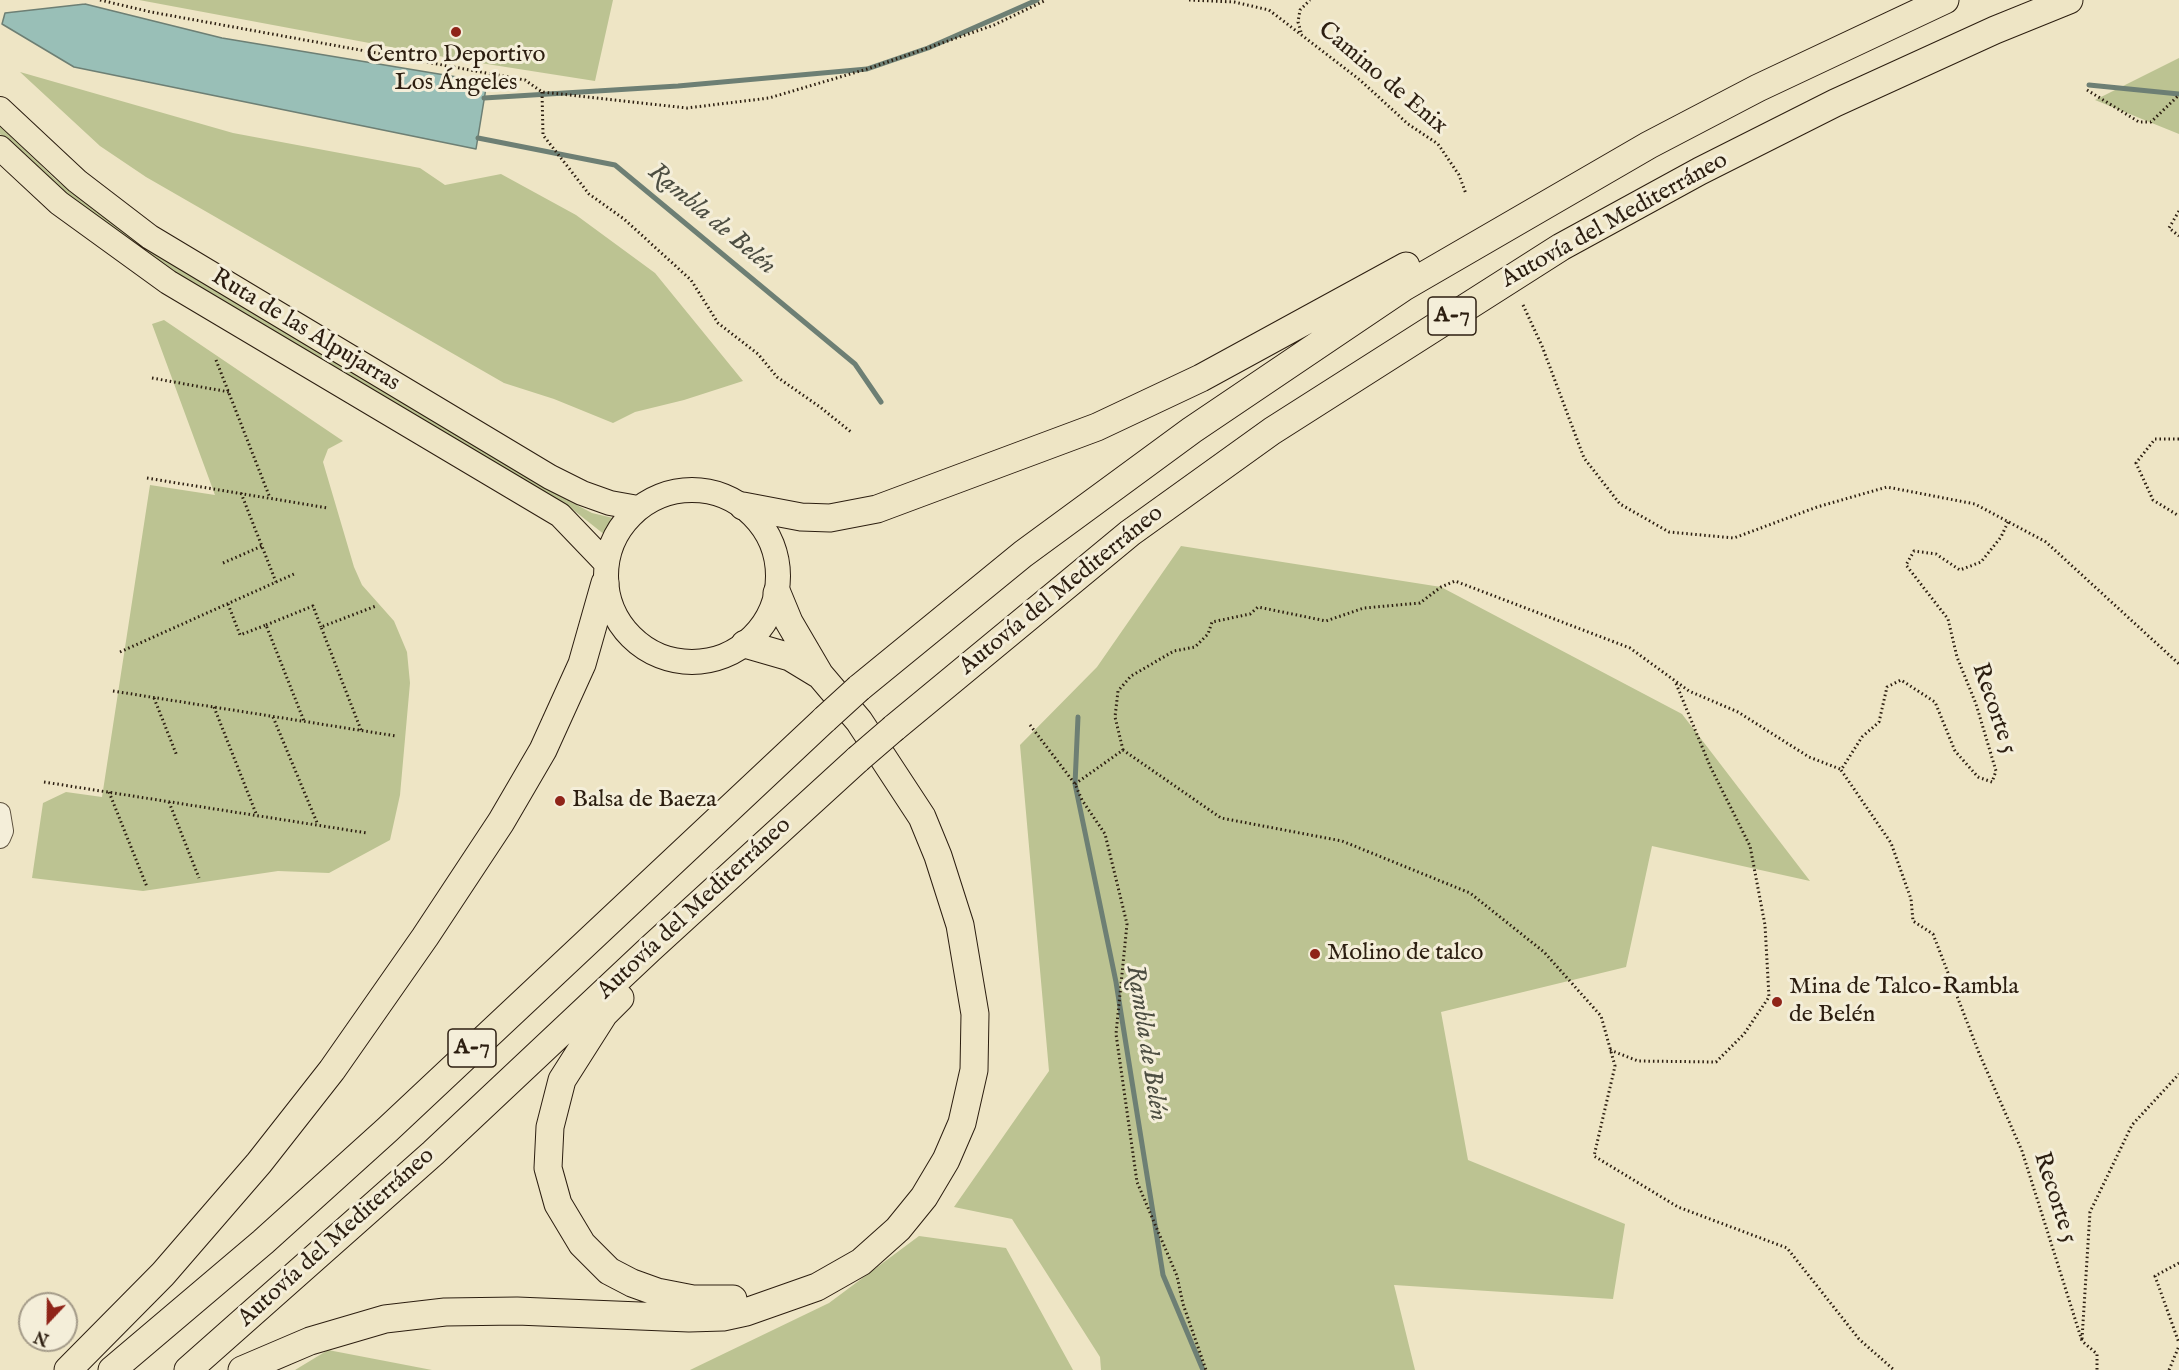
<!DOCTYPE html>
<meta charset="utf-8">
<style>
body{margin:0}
#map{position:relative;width:2179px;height:1370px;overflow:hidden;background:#eee5c5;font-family:"IM FELL English",serif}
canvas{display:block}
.north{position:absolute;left:18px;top:1292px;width:60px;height:60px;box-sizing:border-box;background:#f4eed9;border:2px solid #a49b89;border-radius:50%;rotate:202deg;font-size:16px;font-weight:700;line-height:24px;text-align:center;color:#2c1e10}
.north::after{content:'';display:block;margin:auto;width:21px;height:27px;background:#8f2418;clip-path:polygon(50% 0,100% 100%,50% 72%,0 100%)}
</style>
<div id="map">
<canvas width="2179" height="1370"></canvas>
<div class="north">N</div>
</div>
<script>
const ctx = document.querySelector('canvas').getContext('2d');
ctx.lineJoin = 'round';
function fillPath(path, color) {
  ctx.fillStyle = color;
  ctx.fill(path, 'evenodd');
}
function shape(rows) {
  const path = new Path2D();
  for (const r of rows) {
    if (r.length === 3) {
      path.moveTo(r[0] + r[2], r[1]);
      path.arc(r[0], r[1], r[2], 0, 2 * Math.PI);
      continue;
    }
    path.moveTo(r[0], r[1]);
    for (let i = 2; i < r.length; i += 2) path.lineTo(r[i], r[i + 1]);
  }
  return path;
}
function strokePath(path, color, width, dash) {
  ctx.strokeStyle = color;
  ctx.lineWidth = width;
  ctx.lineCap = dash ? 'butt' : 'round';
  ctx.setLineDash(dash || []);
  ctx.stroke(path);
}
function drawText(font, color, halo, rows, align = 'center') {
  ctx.font = font + ' "IM FELL English",serif';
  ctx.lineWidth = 6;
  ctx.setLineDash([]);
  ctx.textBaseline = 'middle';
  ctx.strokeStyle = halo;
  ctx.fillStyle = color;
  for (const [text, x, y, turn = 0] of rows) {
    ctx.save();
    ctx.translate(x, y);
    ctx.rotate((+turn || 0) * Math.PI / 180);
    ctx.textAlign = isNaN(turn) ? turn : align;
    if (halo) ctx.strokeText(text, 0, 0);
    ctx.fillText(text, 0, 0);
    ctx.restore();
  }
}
const green = shape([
 [139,0,613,0,595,81,455,59],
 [2179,58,2179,134,2095,100],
 [20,72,233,133,420,168,445,185,501,174,576,215,655,273,743,381,684,400,635,412,613,423,554,399,504,383,146,177,100,146],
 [0,126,56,180,149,251,554,493,592,513,613,518,605,535,567,505,193,287,85,213,14,149,0,134],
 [164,320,343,441,328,449,323,462,354,567,362,585,394,621,407,652,410,683,400,795,390,840,329,873,278,871,143,891,32,878,43,803,66,792,102,797,150,485,215,495,152,324],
 [1181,546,1441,587,1682,714,1810,881,1652,846,1626,967,1441,1012,1468,1160,1625,1224,1613,1299,1394,1285,1415,1370,1101,1370,1100,1357,1012,1219,954,1207,1049,1071,1020,745,1097,667],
 [919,1236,1006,1248,1073,1370,690,1370,829,1303],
 [328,1350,432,1370,295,1370]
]);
const water = shape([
 [85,4,222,38,487,82,476,149,74,67,2,24,5,13,85,4]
]);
const stream = shape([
 [2089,85,2179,94],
 [484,98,678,86,867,69,928,48,1037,0],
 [478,138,615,165,855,364,881,402],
 [1078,717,1075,784,1116,982,1163,1275,1203,1370]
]);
const path = shape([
 [100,0,151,12,525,80,542,92,687,108,769,98,867,69,994,25,1046,0],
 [1189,0,1234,2,1269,10,1360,80,1408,124,1438,144,1459,175,1466,194],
 [1301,32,1298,22,1300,10,1310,0],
 [2087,90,2139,122,2151,122,2179,95],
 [542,92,543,135,589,194,624,219,691,280,718,323,758,354,777,377,820,407,851,432],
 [2179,211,2169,228,2179,236],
 [1523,305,1542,346,1584,458,1620,504,1669,532,1734,538,1817,507,1887,487,1975,504,2046,542,2179,664],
 [216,360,270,498],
 [152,378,229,392],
 [2179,439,2155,439,2136,463,2153,500,2179,516],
 [147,478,328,508],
 [241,493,276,582],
 [2008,522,2001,537,1981,562,1960,570,1936,554,1914,551,1906,565,1948,619,1957,657,1976,704,1996,771,1992,782,1978,777,1955,751,1935,702,1901,680,1887,687,1879,722,1862,737,1841,770,1891,843,1911,899,1913,921,1933,934,1979,1053,2022,1151,2082,1341,2097,1354,2097,1370],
 [223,563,262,546],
 [228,604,240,635,266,625,304,721],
 [266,625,313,606,321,627],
 [120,652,294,574],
 [113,691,396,736],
 [154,698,177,756],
 [214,707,257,816],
 [273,717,318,825],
 [1030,725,1075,784,1082,800,1105,834,1127,924,1116,1034,1137,1182,1177,1276,1183,1304,1206,1370],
 [361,730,321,627,376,606],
 [1123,750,1115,717,1118,691,1131,676,1174,651,1195,647,1208,634,1212,622,1250,614,1258,607,1326,621,1364,608,1420,603,1441,587,1455,581,1630,648,1689,691,1738,712,1809,757,1840,769],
 [44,782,367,833],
 [1075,784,1123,750,1221,818,1342,841,1470,893,1544,952,1601,1016,1615,1066,1594,1156,1678,1207,1787,1248,1859,1339,1894,1370],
 [109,792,147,887],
 [169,802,199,878],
 [1610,1050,1638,1061,1716,1062,1744,1034,1769,997,1765,925,1750,846,1710,766,1675,681],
 [2179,1263,2155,1276,2179,1343],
 [2082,1339,2090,1212,2132,1125,2179,1074],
 [2169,1370,2179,1346]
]);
const minor = shape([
 [0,813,3,831,0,838]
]);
const major = shape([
 [0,109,77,181,150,237,550,477,582,493,610,503,638,508],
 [0,148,59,203,168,282,560,515,606,563],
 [692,576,86]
]);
const highway = shape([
 [743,506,801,517,830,518,877,509,1097,427,1201,378,1406,266],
 [745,644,790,657,818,674],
 [859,688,1023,554,1192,430,1404,287,1649,145,1758,88,1945,0],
 [894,728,1130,533,1272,431,1561,247,1700,171,1835,103,1995,30,2069,0],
 [620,998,604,1014,562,1080,550,1127,548,1168,558,1204,582,1244,609,1271,632,1283,657,1292,693,1299,733,1299],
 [68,1370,163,1274,259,1163,332,1070,425,937,501,822,543,750,582,664,605,583],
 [112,1370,263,1242,387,1130,825,719],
 [188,1370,433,1153,650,949,858,759],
 [242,1370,310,1341,385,1319,445,1312,517,1311,689,1318,723,1317,746,1312,817,1287,861,1262,898,1229,924,1197,946,1160,962,1123,974,1070,975,1014,960,925,938,856,922,817,859,721,820,675,789,622,777,593]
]);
const highwayBridge = shape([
 [825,719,859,688],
 [858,759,894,728]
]);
const markers = [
 [456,32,6,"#8f2418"],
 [560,801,6,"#8f2418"],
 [1315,954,6,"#8f2418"],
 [1777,1002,6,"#8f2418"]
];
const shields = [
 [1452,316,48],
 [472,1048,48]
];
const shieldNames = [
 ["A-7",1452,316],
 ["A-7",472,1048]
];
const poiNames = [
 ["Centro Deportivo",456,56,"center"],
 ["Los Ángeles",456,84,"center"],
 ["Balsa de Baeza",572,801],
 ["Molino de talco",1327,954],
 ["Mina de Talco-Rambla",1789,988],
 ["de Belén",1789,1016]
];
const streetNames = [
 ["Camino de Enix",1382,79,40],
 ["Autovía del Mediterráneo",1615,221,-29],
 ["Ruta de las Alpujarras",305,331,31],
 ["Autovía del Mediterráneo",1062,591,-39],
 ["Recorte 5",1993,709,71],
 ["Autovía del Mediterráneo",695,909,-43],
 ["Recorte 5",2054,1198,72],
 ["Autovía del Mediterráneo",337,1238,-42]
];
const waterNames = [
 ["Rambla de Belén",711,220,40],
 ["Rambla de Belén",1145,1043,81]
];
fillPath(green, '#bcc392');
fillPath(water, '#99bfb7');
strokePath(water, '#6d7f74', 1.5);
strokePath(stream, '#6d7f74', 5);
strokePath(minor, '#5c503d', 22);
strokePath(major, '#2c1e10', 26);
strokePath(highway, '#2c1e10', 29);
strokePath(path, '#2c1e10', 3, [1.5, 3]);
strokePath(minor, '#f4eed9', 20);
strokePath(major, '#eee5c5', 24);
strokePath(highway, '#eee5c5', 27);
strokePath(highwayBridge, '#2c1e10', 29, []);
strokePath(highwayBridge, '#eee5c5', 27);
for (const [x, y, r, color] of markers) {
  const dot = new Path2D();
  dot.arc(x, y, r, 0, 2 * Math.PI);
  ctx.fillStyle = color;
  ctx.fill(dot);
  strokePath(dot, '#f4eed9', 2);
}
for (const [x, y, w] of shields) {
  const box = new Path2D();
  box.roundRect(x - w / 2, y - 19, w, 38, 4.5);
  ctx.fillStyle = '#f4eed9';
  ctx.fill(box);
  strokePath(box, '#2c1e10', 1.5);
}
drawText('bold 22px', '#2c1e10', null, shieldNames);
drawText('24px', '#2c1e10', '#f4eed9', poiNames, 'left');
drawText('24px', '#2c1e10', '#f4eed9', streetNames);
drawText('italic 26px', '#4d4e42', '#f4eed9', waterNames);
</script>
